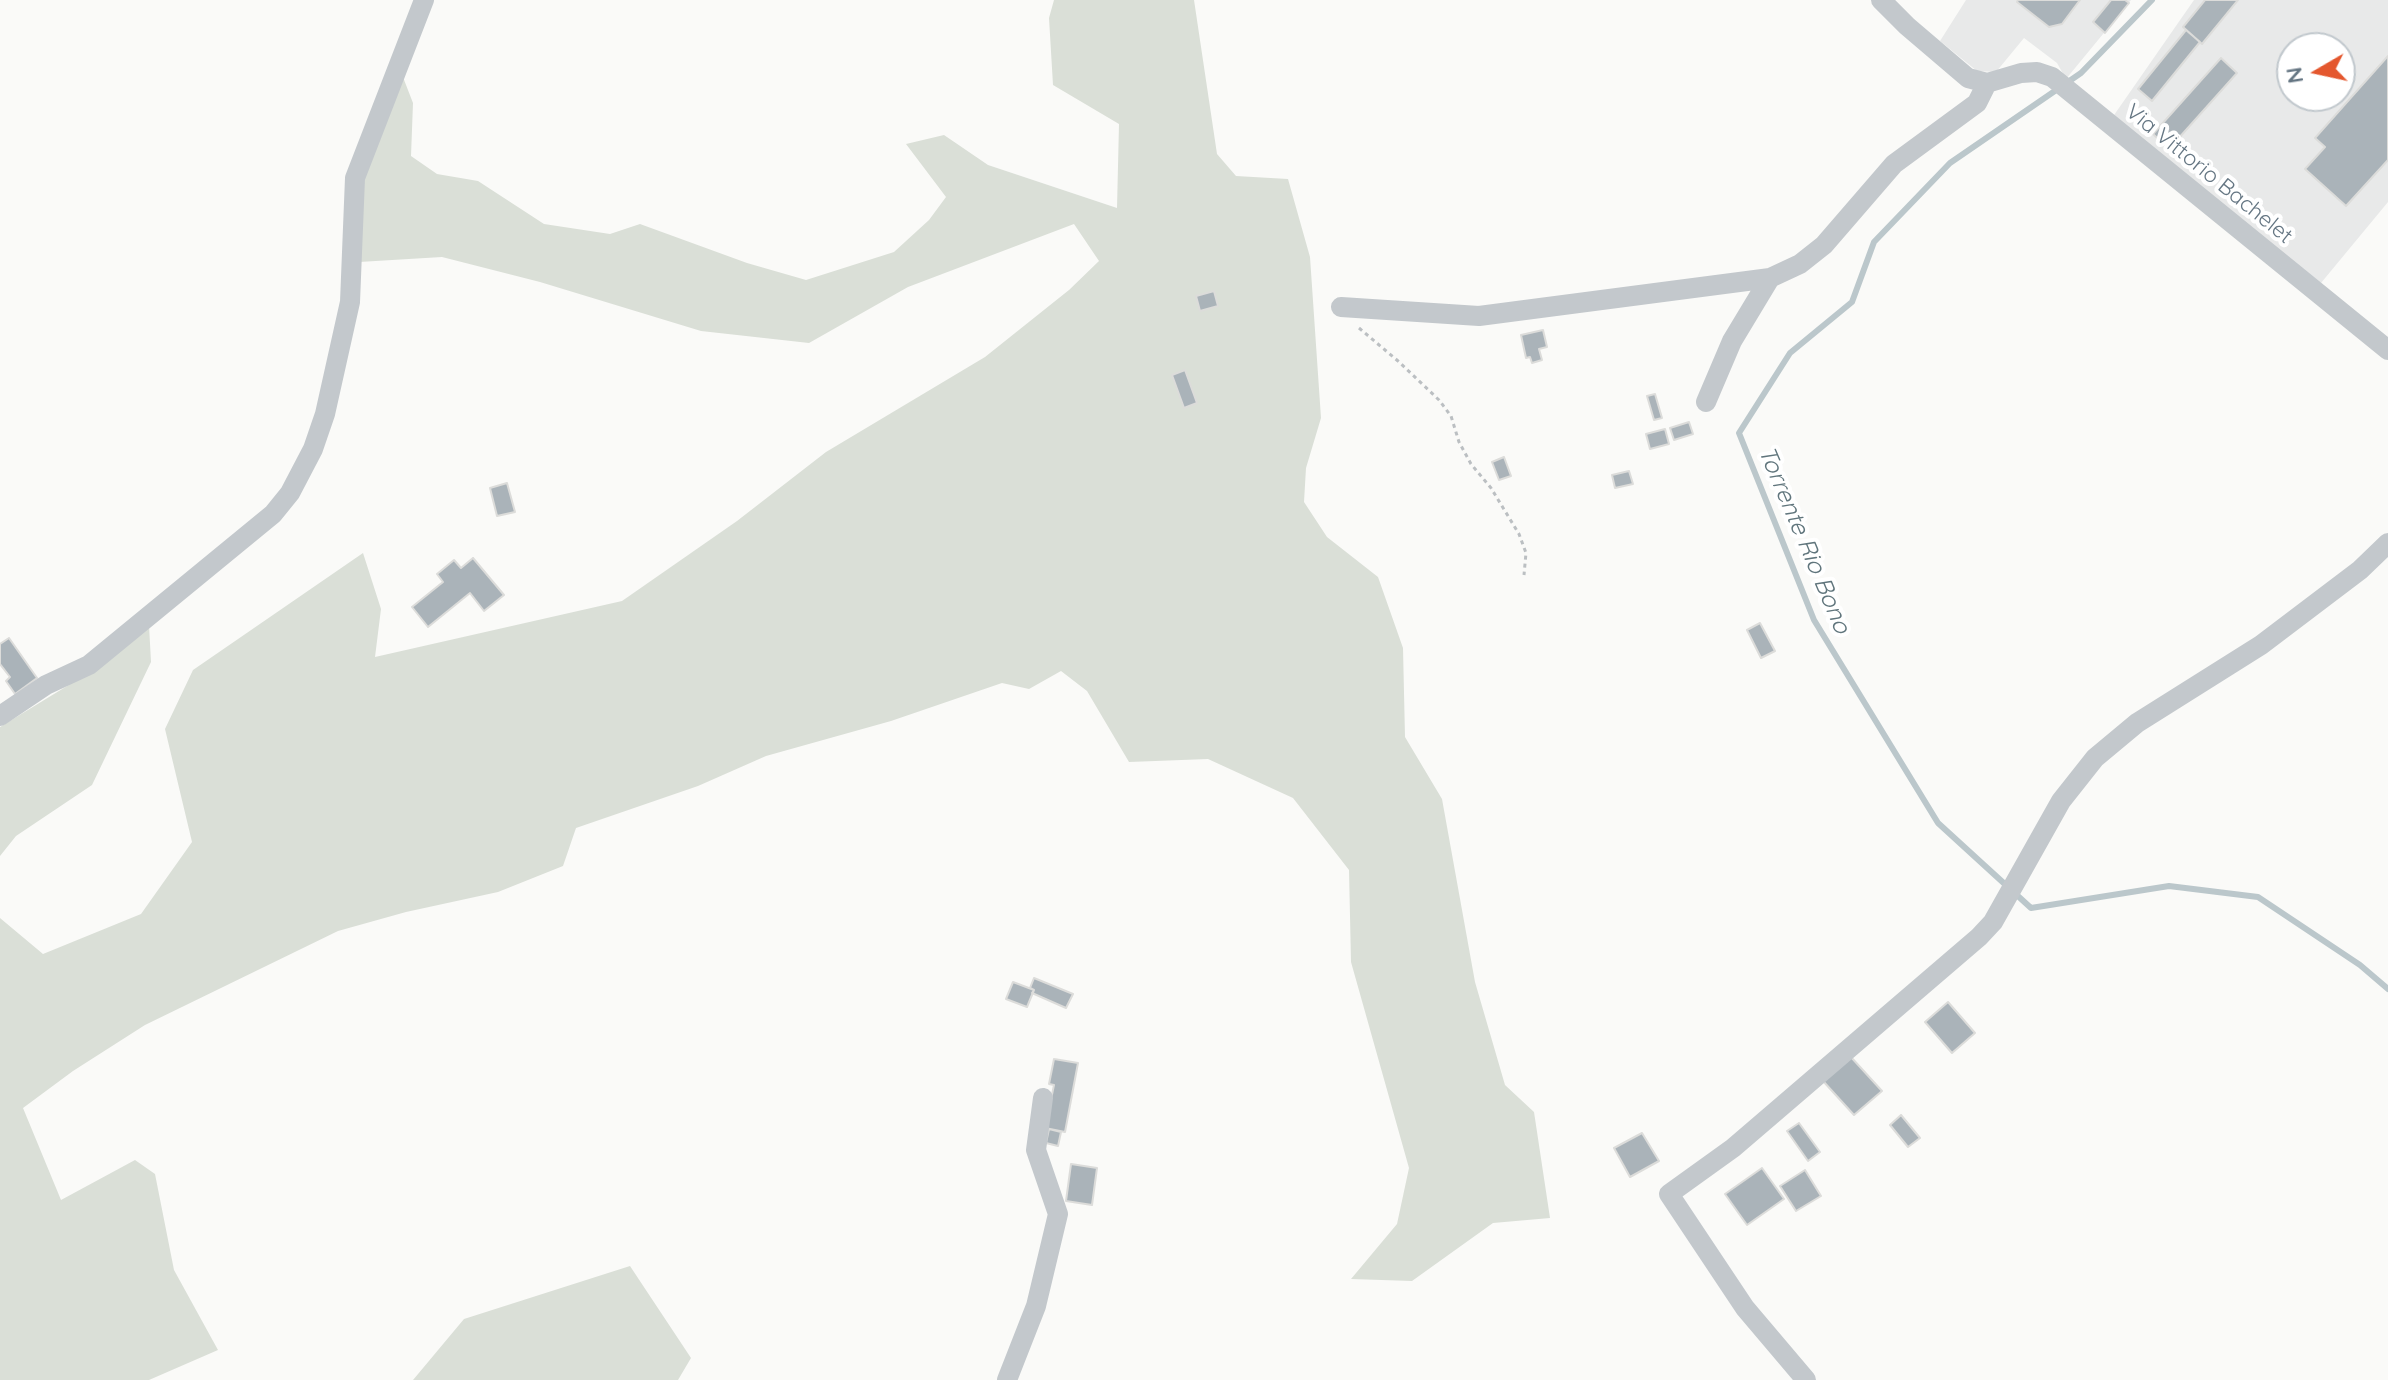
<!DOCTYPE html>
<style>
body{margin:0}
#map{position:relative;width:2388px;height:1380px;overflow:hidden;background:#fafaf8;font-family:Quicksand,sans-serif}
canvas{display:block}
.north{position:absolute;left:2276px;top:32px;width:80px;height:80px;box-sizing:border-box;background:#fff;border:2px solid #c1c8cd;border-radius:50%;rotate:261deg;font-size:22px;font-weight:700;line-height:32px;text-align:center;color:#657683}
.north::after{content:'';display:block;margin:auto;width:28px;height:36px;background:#e4572e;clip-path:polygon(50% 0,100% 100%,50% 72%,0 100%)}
</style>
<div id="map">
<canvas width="2388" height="1380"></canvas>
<div class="north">N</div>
</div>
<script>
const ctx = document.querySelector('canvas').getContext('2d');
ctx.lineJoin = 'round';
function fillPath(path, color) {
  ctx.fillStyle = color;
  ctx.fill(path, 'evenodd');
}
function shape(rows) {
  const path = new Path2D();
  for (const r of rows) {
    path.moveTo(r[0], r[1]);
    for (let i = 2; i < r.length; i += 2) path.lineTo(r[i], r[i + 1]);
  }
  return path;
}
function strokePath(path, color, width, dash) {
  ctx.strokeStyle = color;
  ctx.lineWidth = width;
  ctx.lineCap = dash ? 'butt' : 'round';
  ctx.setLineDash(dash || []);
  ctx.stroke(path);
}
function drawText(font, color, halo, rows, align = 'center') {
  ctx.font = font + ' Quicksand,sans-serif';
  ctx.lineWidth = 8;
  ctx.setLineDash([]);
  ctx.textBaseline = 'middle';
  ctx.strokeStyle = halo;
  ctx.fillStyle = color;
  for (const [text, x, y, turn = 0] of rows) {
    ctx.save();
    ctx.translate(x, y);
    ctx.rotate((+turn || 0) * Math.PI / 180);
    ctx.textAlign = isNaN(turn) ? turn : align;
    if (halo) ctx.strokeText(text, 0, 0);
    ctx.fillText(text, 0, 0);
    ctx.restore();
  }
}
const built = shape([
 [1966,0,2131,0,2066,79,2057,63,2024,38,1996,72,1977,71,1940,41],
 [2194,0,2388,0,2388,202,2321,283,2112,118],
 [2292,48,2340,48,2340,96,2292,96]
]);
const green = shape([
 [1054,0,1194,0,1217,154,1236,176,1288,179,1310,257,1321,418,1306,468,1304,502,1327,537,1378,577,1403,648,1405,737,1442,799,1475,982,1505,1085,1534,1112,1550,1218,1493,1223,1412,1281,1351,1279,1397,1224,1409,1168,1351,962,1349,870,1293,798,1208,759,1129,762,1087,691,1061,671,1029,689,1002,683,891,721,766,756,698,786,576,828,563,866,498,892,406,912,338,931,145,1025,73,1071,23,1108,61,1200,135,1160,155,1174,174,1270,218,1350,149,1380,0,1380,0,918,43,954,141,914,192,842,165,729,193,670,363,553,381,609,375,657,622,601,737,521,826,452,985,357,1069,290,1099,261,1074,224,908,287,809,343,701,331,540,282,442,257,359,262,360,190,401,72,413,103,411,156,437,174,478,181,544,224,610,234,640,224,747,263,806,280,894,252,929,220,946,197,906,144,944,135,988,165,1117,208,1119,124,1053,85,1049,18],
 [149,625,151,662,92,785,16,836,0,856,0,727,90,672],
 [630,1266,691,1358,678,1380,413,1380,464,1319]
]);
const stream = shape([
 [2152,0,2081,73,1950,163,1874,242,1852,302,1790,353,1739,433,1814,620,1938,823,2031,908,2169,886,2258,897,2360,965,2388,989]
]);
const building = shape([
 [2018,0,2080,0,2062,24,2049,27,2017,2,2018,0],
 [2111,0,2125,0,2129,3,2105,33,2093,22,2111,0],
 [2205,0,2238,0,2202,44,2183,27,2205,0],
 [2186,30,2200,42,2152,101,2138,89,2186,30],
 [2388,56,2388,160,2346,206,2305,169,2325,147,2315,138,2388,56],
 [2221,58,2237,73,2169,149,2153,134,2221,58],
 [1214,291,1218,306,1200,311,1196,296,1214,291],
 [1543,330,1547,347,1539,349,1542,360,1532,363,1530,357,1526,358,1521,335,1543,330],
 [1185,370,1197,403,1184,408,1172,375,1185,370],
 [1655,394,1662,418,1654,420,1647,396,1655,394],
 [1689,422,1693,434,1674,440,1670,428,1689,422],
 [1665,429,1669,444,1650,449,1646,434,1665,429],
 [1504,457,1511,476,1499,480,1492,462,1504,457],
 [1629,471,1633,484,1615,488,1612,475,1629,471],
 [507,483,515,512,497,516,490,488,507,483],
 [473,558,504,595,484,611,470,593,428,627,412,607,443,582,437,574,454,560,461,568,473,558],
 [1760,623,1775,651,1761,658,1747,630,1760,623],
 [9,638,37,678,15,694,6,681,10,677,0,664,0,644,9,638],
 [1034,978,1073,994,1066,1008,1032,993,1034,990,1030,988,1034,978],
 [1013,982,1034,990,1027,1007,1006,999,1013,982],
 [1948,1002,1975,1033,1952,1053,1925,1022,1948,1002],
 [1850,1056,1882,1091,1854,1115,1823,1081,1850,1056],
 [1054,1059,1078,1063,1065,1132,1045,1128,1054,1085,1049,1084,1054,1059],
 [1901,1115,1920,1138,1908,1147,1890,1125,1901,1115],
 [1799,1123,1820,1152,1808,1161,1787,1131,1799,1123],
 [1049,1129,1061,1132,1058,1146,1046,1143,1049,1129],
 [1642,1133,1659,1161,1630,1177,1614,1148,1642,1133],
 [1071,1164,1097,1168,1092,1205,1066,1201,1071,1164],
 [1762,1168,1784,1199,1747,1225,1725,1194,1762,1168],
 [1805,1170,1821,1196,1796,1211,1780,1186,1805,1170]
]);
const path = shape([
 [1359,328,1398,361,1439,400,1451,416,1459,442,1471,464,1491,488,1519,534,1526,553,1524,575]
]);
const minor = shape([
 [1881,0,1907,26,1968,78,1987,83,2021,73,2037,72,2052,77,2388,350],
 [1341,307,1479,316,1770,278,1800,264,1824,245,1894,164,1977,103,1987,83],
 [1706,402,1732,341,1770,278],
 [0,716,46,685,89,665,273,514,290,493,313,449,325,414,350,302,355,178,424,0],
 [1007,1380,1036,1306,1058,1214,1036,1150,1043,1098],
 [1806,1380,1745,1308,1669,1194,1733,1148,1979,937,1993,922,2061,801,2095,758,2137,723,2261,645,2360,570,2388,543]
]);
const streetNames = [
 ["Via Vittorio Bachelet",2209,174,39]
];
const waterNames = [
 ["Torrente Rio Bono",1804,540,67]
];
fillPath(built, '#e8e9e9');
fillPath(green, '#dadfd7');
strokePath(stream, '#bbc7cb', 6);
fillPath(building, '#aab3b9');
strokePath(building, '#dcdcda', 2);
strokePath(path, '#bbbfc2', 3, [4, 4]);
strokePath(minor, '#c3c8cc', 20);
drawText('22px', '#657683', '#fff', streetNames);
drawText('italic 24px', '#60757c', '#fff', waterNames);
</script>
